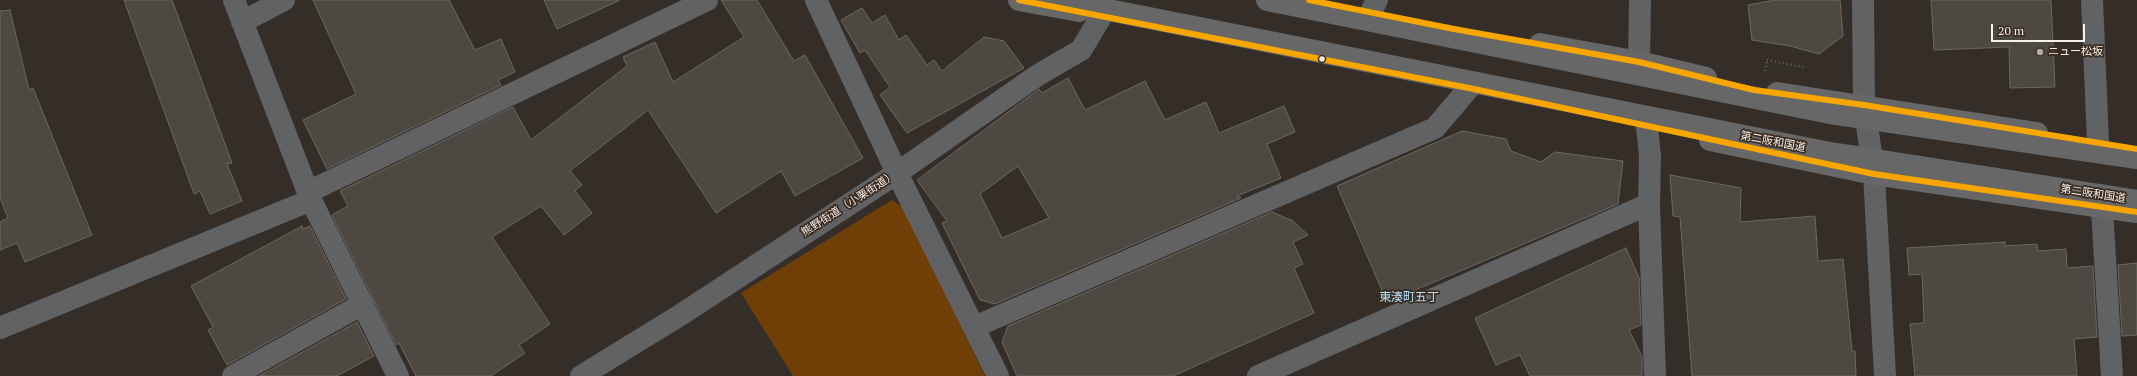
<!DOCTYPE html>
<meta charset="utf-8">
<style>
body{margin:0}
#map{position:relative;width:2137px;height:376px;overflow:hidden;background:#352e28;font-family:"PT Serif",serif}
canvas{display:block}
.scale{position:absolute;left:1991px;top:24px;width:94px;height:18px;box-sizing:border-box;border:2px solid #f7eee7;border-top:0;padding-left:5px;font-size:12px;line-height:14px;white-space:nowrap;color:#f7eee7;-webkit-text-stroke:3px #3b2d22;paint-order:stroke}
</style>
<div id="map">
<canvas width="2137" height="376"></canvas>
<div class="scale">20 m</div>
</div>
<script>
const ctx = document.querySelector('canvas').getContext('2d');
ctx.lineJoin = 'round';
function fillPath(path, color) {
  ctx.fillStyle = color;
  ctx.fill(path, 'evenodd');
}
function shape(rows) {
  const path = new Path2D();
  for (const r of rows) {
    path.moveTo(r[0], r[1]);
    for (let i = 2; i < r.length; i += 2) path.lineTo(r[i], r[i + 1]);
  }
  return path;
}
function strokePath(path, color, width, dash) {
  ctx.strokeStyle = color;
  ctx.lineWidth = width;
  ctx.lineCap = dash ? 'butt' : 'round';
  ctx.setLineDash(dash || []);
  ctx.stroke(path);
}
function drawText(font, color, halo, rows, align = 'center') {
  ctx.font = font + ' "PT Serif","Noto Sans JP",serif';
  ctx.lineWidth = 3.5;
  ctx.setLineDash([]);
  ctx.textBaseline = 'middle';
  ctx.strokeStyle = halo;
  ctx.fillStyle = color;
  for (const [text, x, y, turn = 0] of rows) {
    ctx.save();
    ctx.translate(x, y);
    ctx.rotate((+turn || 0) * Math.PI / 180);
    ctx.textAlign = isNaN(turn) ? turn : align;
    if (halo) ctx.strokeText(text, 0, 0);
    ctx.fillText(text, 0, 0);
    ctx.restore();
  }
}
const green = shape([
 [892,200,904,208,985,376,793,376,741,293]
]);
const building = shape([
 [124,0,172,0,232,163,227,164,242,201,210,214,200,191,194,194,124,0],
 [313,0,449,0,475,50,501,39,515,72,498,80,501,85,327,169,303,120,356,94,313,0],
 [544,0,620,0,557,29,544,0],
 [721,0,757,0,794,61,805,55,863,158,795,196,781,171,716,213,648,110,570,171,582,185,575,191,592,213,564,235,541,206,492,237,550,324,519,345,525,353,491,376,416,376,399,343,396,345,332,215,348,206,340,191,513,107,531,140,627,66,623,57,655,42,673,82,744,37,721,0],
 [1775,0,1840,0,1843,36,1819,54,1790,46,1752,40,1748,5,1775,0],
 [1931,0,2051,0,2055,87,2010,88,2009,47,1934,50,1931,0],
 [862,8,872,23,885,15,899,40,906,35,927,65,934,60,942,71,984,37,1004,41,1024,68,907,133,880,95,890,87,865,50,860,53,841,20,862,8],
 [10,10,29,90,33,88,92,235,25,262,17,243,0,250,0,222,8,218,0,198,0,11,10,10],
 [1068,78,1085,110,1145,81,1165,120,1206,102,1219,133,1284,106,1295,132,1267,144,1281,178,1237,196,1241,198,995,304,980,300,942,223,947,221,917,180,1039,89,1042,93,1068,78],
 [1018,166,1049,218,1002,238,980,194,1018,166],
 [1462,131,1506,139,1511,151,1541,162,1555,152,1623,161,1618,204,1387,302,1337,186,1462,131],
 [1670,175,1741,188,1740,222,1815,216,1818,261,1843,259,1852,351,1855,351,1856,376,1692,376,1680,217,1673,216,1670,175],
 [1272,212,1293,221,1308,235,1293,242,1303,264,1294,268,1314,313,1173,376,1017,376,1002,342,1008,326,1272,212],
 [302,226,303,229,310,226,346,299,227,365,208,330,213,327,191,286,302,226],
 [2005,242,2005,246,2037,244,2038,251,2066,249,2067,268,2093,266,2097,337,2074,339,2077,376,1915,376,1910,324,1924,323,1922,274,1909,275,1907,248,2005,242],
 [1626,248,1639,278,1641,325,1629,330,1642,357,1642,376,1530,376,1520,355,1496,365,1475,318,1626,248],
 [2137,263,2137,335,2122,336,2118,265,2137,263],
 [357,322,374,356,337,376,259,376,357,322]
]);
const path = shape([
 [1767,60,1804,67]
]);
const minor = shape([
 [234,0,311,200,398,376],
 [816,0,897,173,998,376],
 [1863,0,1864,105,1874,174,1885,376],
 [2092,0,2098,142],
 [1371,12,1377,0],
 [242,22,284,0],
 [1639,62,1640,0],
 [1647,127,1650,156,1649,204,1655,376],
 [308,192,707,0],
 [2102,208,2112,376],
 [974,327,1435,128,1469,88],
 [0,328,311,200],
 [233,376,363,304],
 [581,376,682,314,897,173,1038,75,1081,50,1102,15],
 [1258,376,1649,204]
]);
const highway = shape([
 [1019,0,1079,11],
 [1540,44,1639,62,1706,78],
 [1777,93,2037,133],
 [1710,140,1874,174,2137,212]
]);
const pathBridge = shape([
 [1765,71,1767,60]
]);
const highwayBridge = shape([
 [1058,0,1825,152,2137,201],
 [1267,0,1830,113,2137,158]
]);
const bus1 = shape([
 [1019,0,1469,88,1874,174,2137,212],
 [1309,0,1454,29,1639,62,1754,90,1864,105,2137,149]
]);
const markers = [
 [2040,52,4,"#b3aba4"],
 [1322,59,3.5,"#f7eee7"]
];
const poiNames = [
 ["ニュー松坂",2048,52]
];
const streetNames = [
 ["第二阪和国道",1773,142,11],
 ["第二阪和国道",2093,194,9],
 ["熊野街道（小栗街道）",849,204,-33]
];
const neighbourhoodNames = [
 ["東湊町五丁",1409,298]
];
fillPath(green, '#703e07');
fillPath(building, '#4e4843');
strokePath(building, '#6d6661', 1);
strokePath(path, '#636260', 2.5, [1, 3]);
strokePath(minor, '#606263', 22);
strokePath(highway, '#676767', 22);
strokePath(pathBridge, '#636260', 2.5, [1, 3]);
strokePath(highwayBridge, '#676767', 22);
strokePath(bus1, '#f7a600', 6);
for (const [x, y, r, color] of markers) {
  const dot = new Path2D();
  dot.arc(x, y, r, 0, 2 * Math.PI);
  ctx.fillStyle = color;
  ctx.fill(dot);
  strokePath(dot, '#3b2d22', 1.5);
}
drawText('11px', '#f7eee7', '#3b2d22', poiNames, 'left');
drawText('11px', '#f7eee7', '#3b2d22', streetNames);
drawText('12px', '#b5e3fd', '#3b2d22', neighbourhoodNames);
</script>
